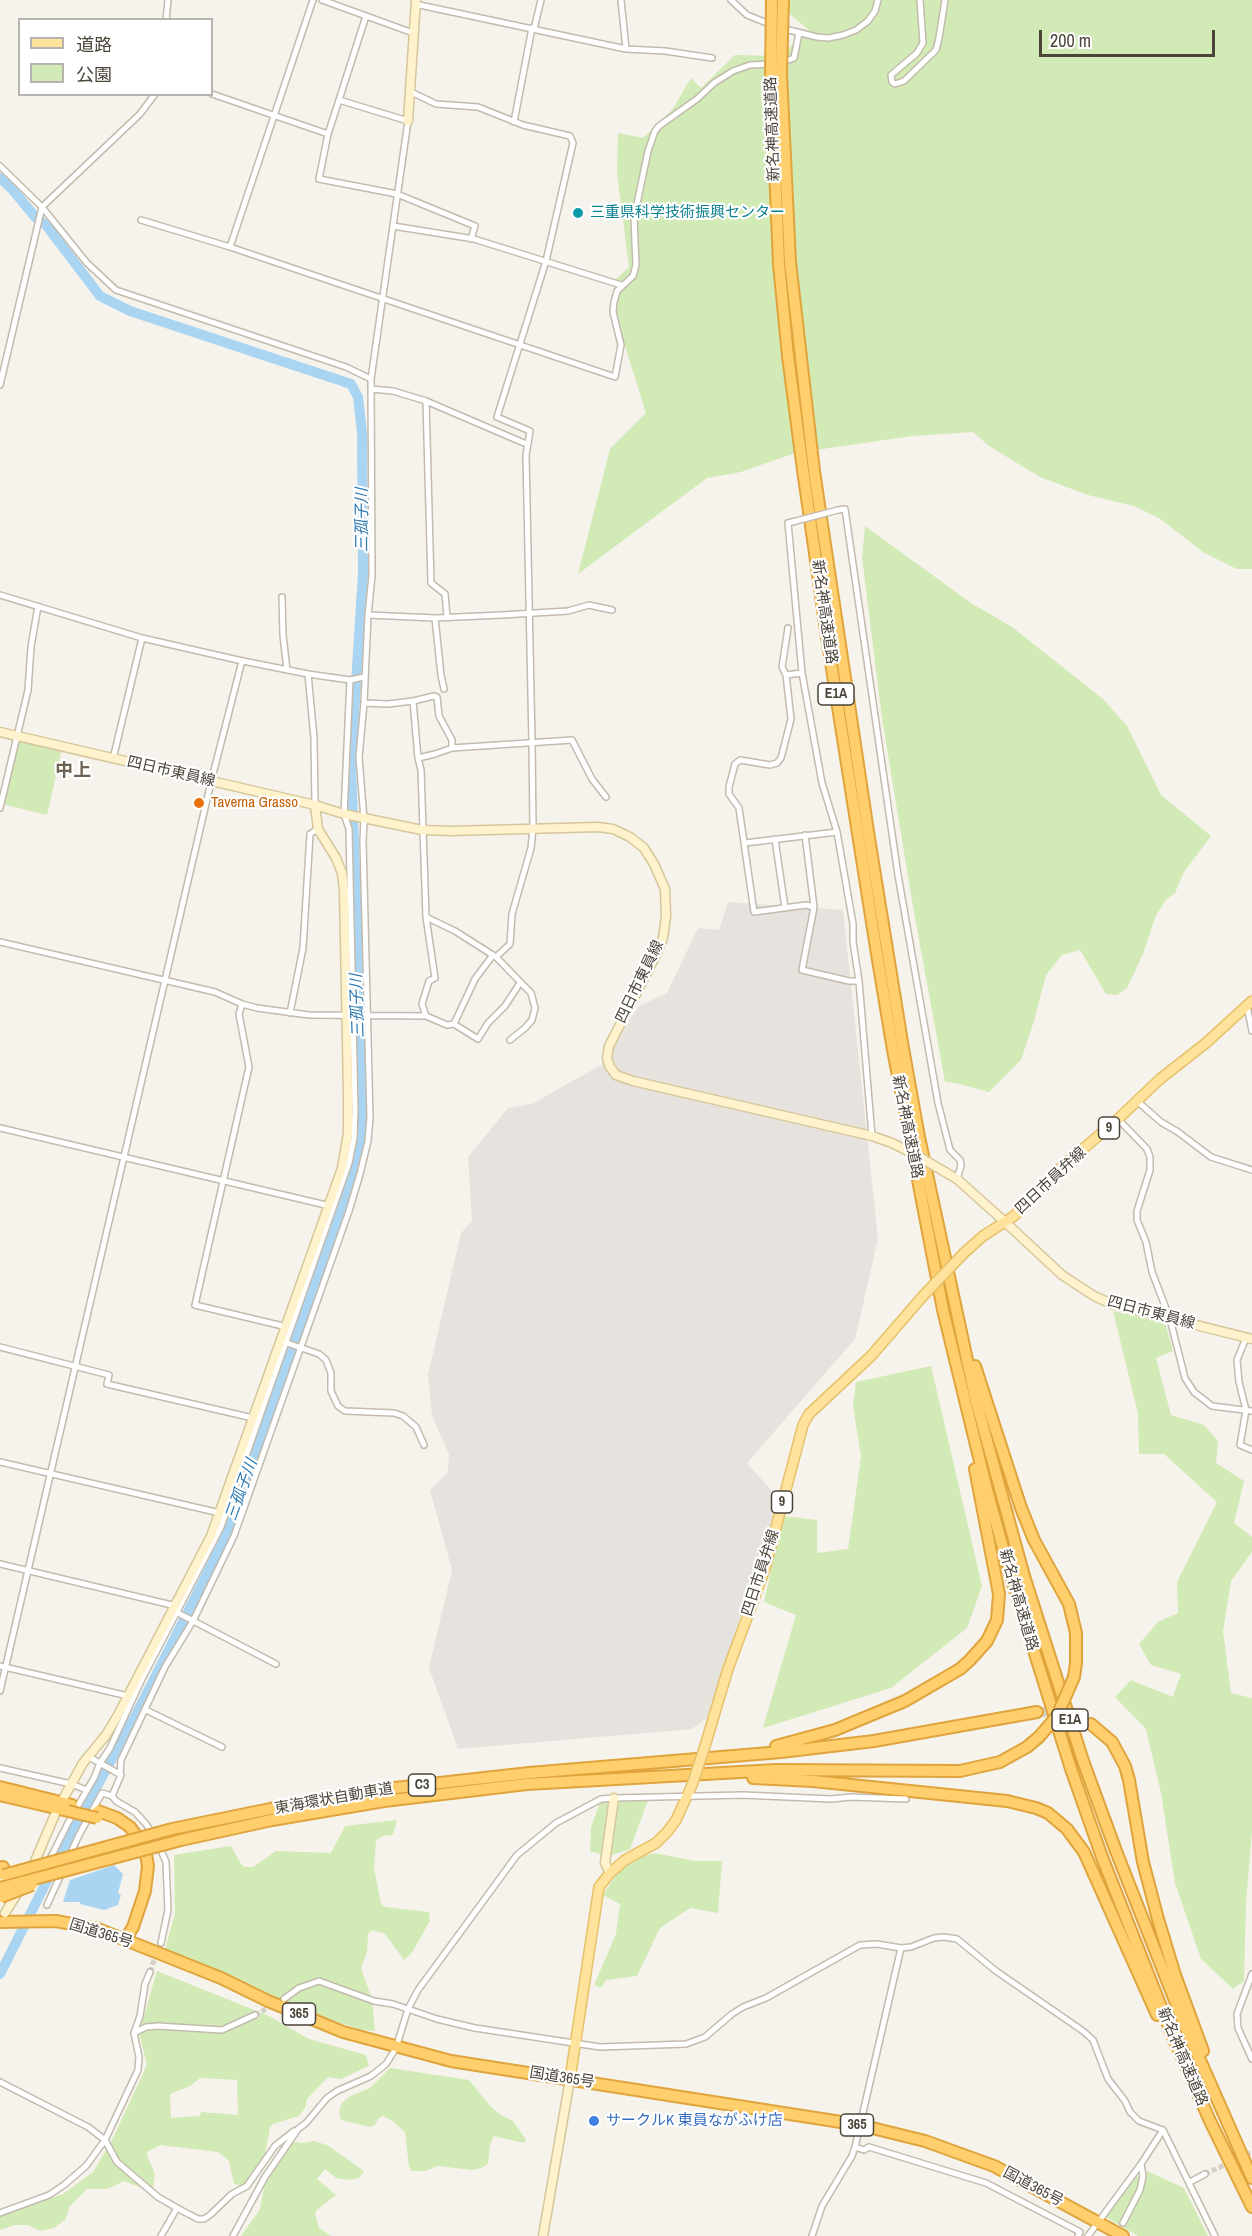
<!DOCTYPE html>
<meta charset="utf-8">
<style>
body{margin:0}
#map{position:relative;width:1252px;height:2236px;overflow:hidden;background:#f6f3ec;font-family:"Archivo Narrow","Noto Sans JP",sans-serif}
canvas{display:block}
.legend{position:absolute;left:18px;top:18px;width:195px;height:78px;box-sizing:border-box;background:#fff;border:2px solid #b7b4b0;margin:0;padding:8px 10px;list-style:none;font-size:18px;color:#4b4439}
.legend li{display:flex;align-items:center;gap:12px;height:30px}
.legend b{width:30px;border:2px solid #b7b4b0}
.scale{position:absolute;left:1039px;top:30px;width:176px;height:27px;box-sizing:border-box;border:3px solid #4b4439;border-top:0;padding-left:8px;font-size:18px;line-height:21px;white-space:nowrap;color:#4b4439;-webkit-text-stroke:4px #fff;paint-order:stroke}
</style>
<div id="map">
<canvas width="1252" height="2236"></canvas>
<ul class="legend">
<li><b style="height:8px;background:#ffe39c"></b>道路</li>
<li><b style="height:16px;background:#d2eab5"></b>公園</li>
</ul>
<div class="scale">200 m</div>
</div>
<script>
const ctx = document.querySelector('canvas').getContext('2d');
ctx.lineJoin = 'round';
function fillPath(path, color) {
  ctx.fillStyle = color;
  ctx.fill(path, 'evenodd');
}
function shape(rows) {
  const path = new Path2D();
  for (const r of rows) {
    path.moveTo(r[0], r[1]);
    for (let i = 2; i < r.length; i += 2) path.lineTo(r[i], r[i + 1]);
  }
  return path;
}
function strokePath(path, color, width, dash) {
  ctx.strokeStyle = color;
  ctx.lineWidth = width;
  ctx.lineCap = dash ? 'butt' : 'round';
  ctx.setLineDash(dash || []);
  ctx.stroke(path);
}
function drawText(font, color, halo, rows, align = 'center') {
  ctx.font = font + ' "Archivo Narrow","Noto Sans JP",sans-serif';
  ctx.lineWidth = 4.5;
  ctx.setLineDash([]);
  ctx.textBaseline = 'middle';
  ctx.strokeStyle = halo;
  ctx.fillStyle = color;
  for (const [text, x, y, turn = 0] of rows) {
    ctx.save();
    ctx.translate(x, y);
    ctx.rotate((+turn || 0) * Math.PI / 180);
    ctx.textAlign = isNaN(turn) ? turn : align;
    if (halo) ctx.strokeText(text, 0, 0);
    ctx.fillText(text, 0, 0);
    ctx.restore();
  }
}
const industrial = shape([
 [728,902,843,910,878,1239,855,1339,747,1463,779,1499,707,1718,692,1729,458,1749,429,1668,452,1570,430,1490,448,1472,449,1454,432,1416,428,1375,461,1233,472,1221,468,1157,508,1108,532,1104,601,1065,639,1006,667,993,698,928,719,930]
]);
const green = shape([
 [777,0,1252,0,1252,569,1237,569,1203,552,1159,518,1134,506,1088,495,1040,477,989,446,973,432,912,436,795,453,741,472,707,478,578,574,610,449,646,413,617,321,616,279,629,267,617,173,618,133,643,138,672,110,691,78,701,88,735,55,780,56,809,30,792,16],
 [865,526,971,603,1012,627,1103,699,1127,726,1161,795,1211,836,1184,872,1175,893,1166,900,1156,915,1143,954,1127,988,1117,995,1106,994,1080,950,1062,955,1046,975,1034,1021,1021,1060,989,1092,956,1083,945,1082,912,901,882,718,862,558],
 [18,739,62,749,47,815,2,804],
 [1113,1311,1165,1323,1173,1351,1156,1358,1171,1415,1204,1425,1218,1441,1216,1463,1244,1481,1234,1523,1252,1537,1252,1552,1231,1581,1223,1631,1231,1693,1252,1698,1252,1831,1246,1902,1244,1981,1233,1989,1201,1959,1175,1883,1161,1793,1146,1729,1115,1697,1131,1680,1173,1697,1181,1674,1151,1665,1139,1644,1158,1622,1178,1613,1177,1582,1217,1502,1164,1454,1139,1454,1138,1414],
 [931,1366,982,1586,967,1628,891,1688,763,1728,796,1615,764,1602,783,1516,817,1520,817,1553,848,1549,861,1457,853,1405,856,1382],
 [648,1800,630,1849,612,1855,603,1855,590,1851,591,1827,600,1803],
 [397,1820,393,1835,383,1836,376,1840,374,1868,381,1904,385,1907,429,1912,430,1921,411,1954,404,1960,385,1934,372,1930,368,1934,367,1952,361,1968,372,1999,375,2031,362,2030,287,2005,215,1970,165,1949,175,1914,174,1855,231,1846,241,1864,245,1867,253,1867,276,1851,331,1853,345,1826],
 [655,1853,695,1861,722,1861,718,1913,691,1908,687,1910,660,1928,637,1976,606,1980,601,1988,594,1985,616,1934,620,1904,603,1895,622,1866,633,1859],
 [157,1971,269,2016,309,2039,366,2055,369,2066,341,2079,328,2077,307,2099,305,2108,299,2116,273,2124,270,2127,263,2166,251,2181,243,2186,234,2184,229,2161,218,2152,160,2145,147,2152,147,2156,155,2174,153,2188,149,2191,124,2181,107,2189,87,2189,70,2206,65,2220,54,2228,40,2231,28,2225,15,2225,0,2230,0,2214,63,2194,93,2172,112,2140,147,2065,139,2033],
 [200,2078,237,2080,238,2115,201,2112,200,2116,171,2118,170,2094,190,2086],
 [390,2068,469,2080,490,2106,501,2115,513,2121,526,2140,524,2143,494,2136,490,2145,488,2164,481,2168,472,2170,438,2166,425,2171,412,2171,409,2167,405,2132,391,2120,383,2116,379,2118,374,2126,370,2127,341,2120,339,2111,342,2103,350,2096,370,2088],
 [292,2141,301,2143,314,2141,327,2145,364,2171,359,2178,350,2180,336,2178,325,2169,317,2179,336,2195,317,2210,315,2214,319,2228,331,2236,241,2236,260,2209,267,2173,275,2156,281,2149],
 [1147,2171,1184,2188,1208,2236,1138,2236,1106,2217,1129,2181]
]);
const water = shape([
 [114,1865,123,1874,118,1893,121,1895,118,1905,104,1910,80,1904,80,1902,63,1902,70,1880]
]);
const river = shape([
 [0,178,12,189,36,218,46,225,100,296,130,311,351,384,358,397,362,433,363,573,351,762,360,1009,362,1135,351,1184,225,1538,137,1713,68,1839,0,1974]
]);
const streetTunnel = shape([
 [150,1972,157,1952],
 [255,2015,284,1999],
 [1205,2174,1252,2152]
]);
const highwayTunnel = shape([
 [1037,1712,1064,1713,1091,1724]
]);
const street = shape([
 [322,0,413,33],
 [621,0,626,49],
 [731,0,747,15,772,25],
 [920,0,923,43,917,53,891,75,892,82,895,84,904,81,936,50,939,38,945,0],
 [415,4,626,49,665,51,712,58],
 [166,20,168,0],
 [781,28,817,37,828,38,843,35,856,30,868,21,875,11,878,0],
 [534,29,541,0],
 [780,63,794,58,799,33],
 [409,91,436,104,478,107,523,125,570,136,573,143,546,261,497,417,530,431,526,455,532,742,533,828,531,848,512,914,510,944,496,957,455,931,426,917],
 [339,100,366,16],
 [514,122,532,28],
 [328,134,319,179,397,194,475,226,471,239],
 [0,166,42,207,87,263,116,290,346,367,371,379],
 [141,220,230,247,615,377,621,345,613,312,614,302,617,291,633,276,636,265,634,218,648,151,655,131,659,126,697,99,714,83,733,71,750,65,771,64],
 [393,226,474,239,621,285],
 [230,247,313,0],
 [0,385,42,207,140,114,155,94],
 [371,389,393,391,426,401,524,443],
 [426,401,431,583,445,594,447,617],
 [838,510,845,509,898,875,938,1103,950,1150,960,1160,961,1166,957,1179],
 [796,521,788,523,802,673],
 [0,595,142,638,238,660,308,674,350,680,364,677],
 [282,597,283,635,287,670],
 [368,615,435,618,502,615,568,611,589,605,612,610],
 [435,618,441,675,444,689],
 [788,628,782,667,786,675,791,719,781,758,777,763,770,765,740,760,735,764,729,787,729,794,739,808,754,912,806,905,814,907],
 [308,674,314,738,315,805],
 [786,675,802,673,822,783,837,832,853,924,853,942,859,981,872,1136],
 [413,701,434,696,437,697,439,716,452,740,452,748],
 [418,758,435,754,452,748,572,740,592,779,606,797],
 [113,759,142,638],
 [0,808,28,690,31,647,38,606],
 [805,835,814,907,802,970,849,981,859,981],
 [775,839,785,908],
 [745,843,837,832],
 [0,942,215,992,242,1004,257,1008,309,1015,426,1016,422,1004,429,981,435,978,426,917,421,770,418,758,413,701,388,704,364,703,368,615,372,576,371,379,408,121,339,100,328,134,212,94],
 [496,957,531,993,535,1008,532,1020,525,1028,510,1040],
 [242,1004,239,1014,249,1067,195,1305,287,1327],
 [1247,1006,1252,1031],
 [290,1013,303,948,310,834,318,829],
 [426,1016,447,1025,454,1024,478,1039,488,1023,505,1006,520,983],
 [454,1024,475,979,493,955],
 [1137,1101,1161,1122,1178,1132,1211,1157,1252,1170],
 [1118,1119,1147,1149,1150,1157,1150,1170,1137,1211,1137,1220,1146,1242,1152,1272,1170,1319,1185,1378,1194,1392,1212,1406,1252,1411],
 [0,1128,330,1206],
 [1246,1338,1237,1360,1239,1382,1246,1410,1240,1445,1252,1450],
 [287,1343,319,1354,326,1360,331,1373,331,1391,338,1406,345,1411,394,1413,403,1416,416,1427,424,1445],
 [0,1347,109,1375,107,1384,253,1418],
 [0,1462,220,1513],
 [0,1564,176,1606],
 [178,1613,276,1664],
 [0,1666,128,1696],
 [0,1691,211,782,242,661],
 [146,1710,222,1747],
 [89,1757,121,1775,112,1796,116,1801,135,1812,146,1824,157,1841,166,1862,168,1910,161,1943],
 [0,1768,71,1784,87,1790],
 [120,1774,121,1760,165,1667,193,1621,234,1536,349,1211,360,1174,368,1141,370,1117,363,841,364,819,359,757,364,703],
 [41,1877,69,1821,94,1778,100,1763,110,1748,142,1679,221,1527,349,1163,354,1138,355,1110,349,829,344,814,350,680],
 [47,1905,78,1837,102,1793,112,1796],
 [1252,1974,1237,2014,1238,2028,1252,2059],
 [284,1999,299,1988,319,1981,374,2001,393,2004,437,2019,475,2028,600,2047,686,2044,705,2037,732,2014,743,2007,766,1998,860,1945,877,1944,901,1948,911,1947,934,1938,944,1937,957,1939,996,1971,1083,2031,1093,2040,1108,2079,1125,2101,1130,2112,1139,2121,1163,2130,1215,2236],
 [134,2033,146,2027,158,2026,222,2030,255,2015],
 [0,2082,88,2127,105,2140,138,2070,139,2057,134,2033,140,2016,145,1984,150,1972],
 [855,2147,864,2150,869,2147,986,2183,1080,2232,1078,2236],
 [1190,2182,1205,2174],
 [0,2213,49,2195,64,2185,86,2166,105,2140,117,2162,158,2197,177,2208],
 [1123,2223,1140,2190,1143,2176,1141,2164],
 [161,2236,177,2208,198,2219,204,2219,210,2215,232,2194,247,2186,275,2146,294,2131],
 [233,2236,265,2177,298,2129,306,2123,327,2098,337,2091,371,2076,386,2064,396,2048,408,2009,418,1990,517,1855,556,1823,601,1799,614,1798,743,1795,831,1799,851,1797,906,1799],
 [812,2236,822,2206,852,2156,855,2147,901,1948],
 [1088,2236,1141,2164,1163,2130]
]);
const secondary = shape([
 [408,121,416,0],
 [0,732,315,805,344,814,422,830,451,831,598,827,613,829,630,837,644,848,654,864,665,889,666,916,663,938,655,957,609,1046,607,1058,610,1067,616,1075,633,1081,872,1136,892,1143],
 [945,1172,957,1179,1005,1222,1062,1275,1094,1296,1112,1304,1252,1339],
 [63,1799,83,1763,106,1735,118,1715,211,1536,342,1168,348,1133,348,1093,344,890,342,873,336,858,318,829,315,805],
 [610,1873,605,1863,614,1798],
 [5,1913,30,1873,56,1812],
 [543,2236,570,2079]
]);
const primary = shape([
 [964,1253,983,1236,1014,1216,1062,1167,1118,1119,1160,1079,1206,1043,1252,1001],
 [705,1746,728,1669,765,1569,803,1425,809,1414,871,1356,923,1296],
 [570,2079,599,1887,610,1873,625,1860,656,1843,668,1831,676,1820,692,1785]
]);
const highway = shape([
 [781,73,790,262,814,471,869,838,903,1048,919,1137,975,1397,1024,1576,1083,1761,1116,1851,1185,2026,1252,2178],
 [771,74,779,264,788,356,803,470,827,637,876,948,893,1050,943,1310,987,1490,1011,1577,1071,1769,1102,1857,1173,2037,1210,2121,1252,2207],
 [975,1366,1021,1508,1034,1540,1069,1604,1076,1633,1076,1663,1074,1677],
 [1091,1724,1112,1742,1125,1766,1129,1780,1143,1862,1158,1919,1175,1975,1203,2051],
 [776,1746,835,1730,905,1701,960,1669,970,1660,987,1641,997,1620,999,1594,975,1469],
 [753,1778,813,1781,1007,1801,1036,1808,1048,1813,1067,1829,1084,1852,1157,2015],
 [0,1787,72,1805],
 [0,1795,68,1811],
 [98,1811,117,1818,130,1827,141,1842,146,1854,148,1866,145,1891,133,1927,125,1940],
 [172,1829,270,1809,386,1789,529,1773,781,1752,874,1741,1037,1712],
 [181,1840,272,1820,384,1801,527,1784,776,1770,960,1771,1000,1762,1027,1747,1039,1737],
 [0,1868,3,1867],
 [0,1922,56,1921,98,1929,221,1978,268,2001,343,2032,451,2061,860,2125,925,2141,994,2166,1123,2236]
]);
const streetBridge = shape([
 [796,521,838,510]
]);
const secondaryBridge = shape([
 [892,1143,916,1155,945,1172]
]);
const primaryBridge = shape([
 [923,1296,964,1253],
 [692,1785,705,1746]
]);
const highwayBridge = shape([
 [781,73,783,0],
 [771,74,772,0],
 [1039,1737,1057,1716,1074,1677],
 [68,1811,97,1818],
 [4,1875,172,1829],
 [0,1888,181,1840],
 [1,1897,32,1885]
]);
const markers = [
 [578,213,6,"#0f9aa8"],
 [199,803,6,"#e8710a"],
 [594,2121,6,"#3f7fe0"]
];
const shields = [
 [836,694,36],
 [1109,1128,21],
 [782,1502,21],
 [1070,1720,36],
 [422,1785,27],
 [299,2014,33],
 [857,2125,33]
];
const shieldNames = [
 ["E1A",836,694],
 ["9",1109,1128],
 ["9",782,1502],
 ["E1A",1070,1720],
 ["C3",422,1785],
 ["365",299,2014],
 ["365",857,2125]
];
const streetNames = [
 ["新名神高速道路",773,129,-92],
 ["新名神高速道路",824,612,82],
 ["四日市東員線",171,772,13],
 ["四日市東員線",640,982,-64],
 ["新名神高速道路",907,1127,79],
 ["四日市員弁線",1051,1181,-43],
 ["四日市東員線",1151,1313,15],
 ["四日市員弁線",761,1573,-72],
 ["新名神高速道路",1018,1600,74],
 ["東海環状自動車道",334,1799,-10],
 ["国道365号",101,1934,17],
 ["新名神高速道路",1182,2057,67],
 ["国道365号",562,2078,9],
 ["国道365号",1033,2187,28]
];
const cultureNames = [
 ["三重県科学技術振興センター",590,213]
];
const foodNames = [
 ["Taverna Grasso",211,803]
];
const shopNames = [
 ["サークルK 東員ながふけ店",606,2121]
];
const waterNames = [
 ["三孤子川",363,520,-90],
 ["三孤子川",358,1006,-92],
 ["三孤子川",242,1490,-70]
];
const quarterNames = [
 ["中上",73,771]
];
fillPath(industrial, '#e6e2dd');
fillPath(green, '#d2eab5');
fillPath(water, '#a9d4f2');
strokePath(river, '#a9d4f2', 10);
strokePath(streetTunnel, '#d4d0c8', 5, [5, 2.5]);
strokePath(highwayTunnel, '#d4d0c8', 10, [10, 5]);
strokePath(street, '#c2bbae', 8);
strokePath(secondary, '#d6c79b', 11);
strokePath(primary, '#e6c16a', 12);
strokePath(highway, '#e0a43c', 14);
strokePath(street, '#fff', 5);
strokePath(secondary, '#fff3cd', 8);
strokePath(primary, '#ffe39c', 9);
strokePath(highway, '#ffcf6e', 10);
strokePath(streetBridge, '#c2bbae', 8, []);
strokePath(secondaryBridge, '#d6c79b', 11, []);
strokePath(primaryBridge, '#e6c16a', 12, []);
strokePath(highwayBridge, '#e0a43c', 14, []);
strokePath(streetBridge, '#fff', 5);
strokePath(secondaryBridge, '#fff3cd', 8);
strokePath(primaryBridge, '#ffe39c', 9);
strokePath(highwayBridge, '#ffcf6e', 10);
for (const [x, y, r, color] of markers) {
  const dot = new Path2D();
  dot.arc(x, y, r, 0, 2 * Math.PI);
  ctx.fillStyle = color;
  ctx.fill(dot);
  strokePath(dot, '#fff', 2);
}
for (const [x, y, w] of shields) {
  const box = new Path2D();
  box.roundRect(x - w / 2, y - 11, w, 22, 4.5);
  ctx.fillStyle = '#fff';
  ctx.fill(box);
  strokePath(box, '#4b4439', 1.5);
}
drawText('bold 14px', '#4b4439', null, shieldNames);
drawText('15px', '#4b4439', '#fff', streetNames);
drawText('15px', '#0d838f', '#fff', cultureNames, 'left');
drawText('15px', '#c56008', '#fff', foodNames, 'left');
drawText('15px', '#366cbe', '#fff', shopNames, 'left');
drawText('italic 16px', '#2e7ab2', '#fff', waterNames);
drawText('bold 18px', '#6e6250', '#fff', quarterNames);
</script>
